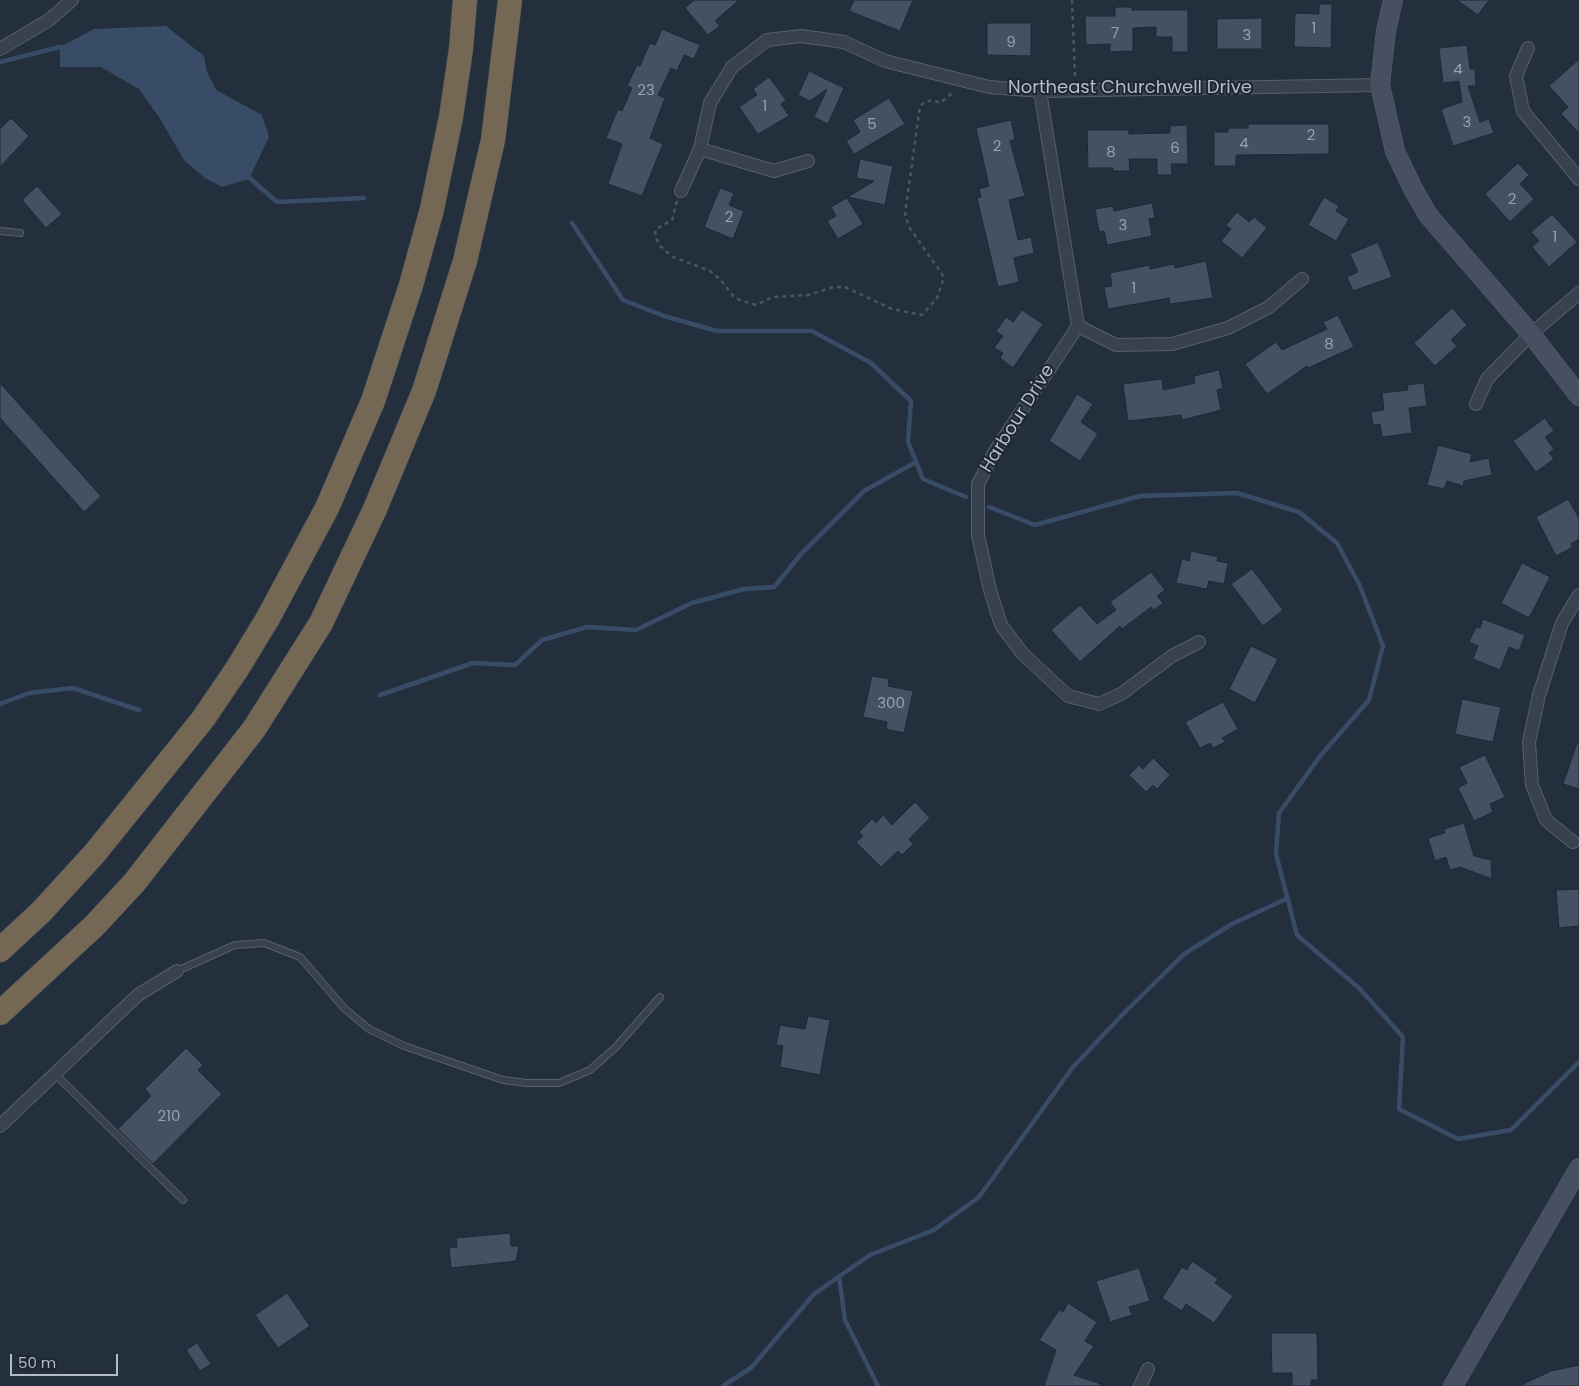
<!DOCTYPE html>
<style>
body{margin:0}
#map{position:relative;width:1579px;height:1386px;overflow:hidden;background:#242f3e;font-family:Poppins,sans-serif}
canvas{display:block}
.scale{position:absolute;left:10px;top:1354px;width:108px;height:22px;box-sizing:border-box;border:2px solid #b4bcc9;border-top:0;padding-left:6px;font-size:15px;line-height:18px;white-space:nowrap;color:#b4bcc9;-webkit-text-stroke:4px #1d2633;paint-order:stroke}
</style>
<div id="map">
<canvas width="1579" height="1386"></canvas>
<div class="scale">50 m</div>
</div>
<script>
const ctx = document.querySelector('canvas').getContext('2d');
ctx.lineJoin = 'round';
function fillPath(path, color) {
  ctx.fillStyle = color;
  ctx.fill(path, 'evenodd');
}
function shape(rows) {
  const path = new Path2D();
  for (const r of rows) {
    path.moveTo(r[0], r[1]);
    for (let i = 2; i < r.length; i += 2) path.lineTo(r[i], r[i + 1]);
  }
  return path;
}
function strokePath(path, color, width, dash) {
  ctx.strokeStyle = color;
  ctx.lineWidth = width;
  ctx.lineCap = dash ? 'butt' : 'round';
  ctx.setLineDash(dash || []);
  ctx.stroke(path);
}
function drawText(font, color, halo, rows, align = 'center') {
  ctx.font = font + ' Poppins,sans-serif';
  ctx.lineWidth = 4;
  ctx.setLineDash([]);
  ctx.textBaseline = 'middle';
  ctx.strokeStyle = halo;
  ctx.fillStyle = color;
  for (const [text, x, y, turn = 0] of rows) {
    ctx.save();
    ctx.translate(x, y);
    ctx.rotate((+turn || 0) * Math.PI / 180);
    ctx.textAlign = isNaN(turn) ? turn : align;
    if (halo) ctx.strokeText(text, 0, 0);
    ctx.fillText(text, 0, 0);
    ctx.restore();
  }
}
const water = shape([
 [166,26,204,56,207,72,216,90,262,115,269,137,249,179,222,187,205,178,184,160,159,117,139,89,101,67,60,67,60,47,94,29]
]);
const stream = shape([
 [0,62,60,47,66,47],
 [246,175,277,202,364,198],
 [572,223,623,300,664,316,717,331,812,331,871,363,911,401,908,442,923,479,966,497],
 [989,507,1035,525,1140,496,1237,493,1299,512,1337,543,1360,586,1383,646,1369,700,1321,755,1279,813,1276,854,1297,935,1359,988,1403,1037,1399,1109,1458,1139,1511,1130,1579,1062],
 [380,695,473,663,515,665,542,640,587,627,636,630,692,603,744,589,774,587,802,553,864,491,916,462],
 [0,704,29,693,73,688,139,710],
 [839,1276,845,1320,878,1386],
 [723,1386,751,1368,814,1294,870,1255,934,1230,979,1197,1073,1067,1123,1014,1184,954,1232,924,1288,898]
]);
const building = shape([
 [694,0,739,0,715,21,720,26,708,35,685,8,694,0],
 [854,0,913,0,900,31,849,11,854,0],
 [1457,0,1489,0,1478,15,1457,0],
 [1319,4,1332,4,1331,48,1294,47,1295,13,1319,14,1319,4],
 [1115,7,1132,7,1132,10,1188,10,1188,52,1172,52,1172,37,1156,37,1156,27,1133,28,1133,51,1110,52,1110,44,1086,45,1085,16,1115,16,1115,7],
 [1262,18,1262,49,1217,49,1217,19,1262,18],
 [987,23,1031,23,1031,56,987,55,987,23],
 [662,29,700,45,694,59,684,55,677,71,671,68,658,95,665,98,650,138,663,144,642,196,608,184,622,144,606,138,618,109,622,111,632,88,627,86,637,65,640,66,650,43,655,45,662,29],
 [1467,45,1470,69,1475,69,1476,86,1468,86,1480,122,1489,119,1494,133,1453,146,1441,109,1462,102,1459,81,1443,83,1439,48,1467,45],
 [1579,59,1579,133,1561,114,1568,107,1549,86,1579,59],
 [809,71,844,88,828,124,814,117,827,89,810,101,798,95,809,71],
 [769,77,786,100,781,104,789,116,758,134,739,107,757,95,753,89,769,77],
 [889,98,905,124,854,154,846,141,860,132,853,120,889,98],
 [11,118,29,136,0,167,0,129,11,118],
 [1011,120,1015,139,1010,141,1025,196,1009,200,1018,240,1031,237,1034,253,1014,258,1019,282,998,287,977,198,981,197,979,189,989,186,976,128,1011,120],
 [1248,124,1329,124,1329,154,1236,155,1236,166,1214,166,1214,132,1228,132,1228,128,1248,128,1248,124],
 [1187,125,1188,164,1171,164,1172,175,1157,175,1157,159,1129,159,1130,171,1113,171,1113,168,1088,168,1087,130,1129,130,1129,134,1170,133,1170,126,1187,125],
 [860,159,893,166,885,205,848,197,874,181,856,178,860,159],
 [1518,163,1529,175,1520,184,1534,199,1510,222,1485,194,1518,163],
 [37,186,62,214,46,228,22,200,37,186],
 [720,188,734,193,729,205,744,211,733,239,704,227,720,188],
 [1324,197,1339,206,1336,211,1349,219,1336,241,1308,225,1324,197],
 [847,198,863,224,838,239,827,221,836,216,831,207,847,198],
 [1152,203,1155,218,1149,219,1152,236,1107,245,1104,231,1099,232,1095,209,1113,206,1114,211,1152,203],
 [1237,212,1249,222,1254,217,1267,228,1242,258,1221,241,1231,229,1226,225,1237,212],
 [1552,214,1577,242,1549,267,1532,247,1539,241,1531,232,1552,214],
 [1378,242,1392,277,1353,291,1347,277,1358,272,1350,254,1378,242],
 [1206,261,1213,298,1170,304,1169,298,1108,309,1104,287,1112,286,1110,273,1150,265,1150,269,1174,264,1175,268,1206,261],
 [1452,308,1467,325,1451,340,1457,346,1435,366,1414,343,1452,308],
 [1022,310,1043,324,1013,368,1000,358,1003,353,994,348,1003,336,996,331,1006,317,1013,322,1022,310],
 [1338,315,1354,347,1308,368,1307,366,1267,394,1245,364,1276,342,1282,350,1327,329,1323,322,1338,315],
 [1219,370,1223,388,1217,390,1221,410,1182,420,1181,415,1128,421,1123,384,1162,379,1163,390,1195,383,1194,376,1219,370],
 [0,383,101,496,84,512,0,418,0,383],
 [1424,383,1427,406,1409,408,1412,433,1382,437,1380,424,1373,425,1371,412,1384,410,1382,393,1408,390,1407,385,1424,383],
 [1077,394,1093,404,1081,422,1098,434,1080,461,1049,441,1077,394],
 [1545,418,1554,431,1545,437,1554,449,1549,453,1554,459,1536,472,1513,441,1545,418],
 [1438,445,1472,454,1470,462,1489,458,1492,475,1464,481,1463,486,1447,481,1444,489,1427,485,1438,445],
 [1568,499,1579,518,1579,539,1571,544,1573,547,1556,556,1536,517,1568,499],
 [1191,551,1218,557,1217,561,1228,563,1224,584,1209,581,1207,589,1176,583,1182,559,1189,561,1191,551],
 [1522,563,1550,577,1529,618,1501,603,1522,563],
 [1252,569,1283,610,1263,626,1231,584,1252,569],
 [1151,572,1165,590,1157,596,1163,603,1154,610,1151,607,1122,629,1120,626,1080,662,1051,630,1080,605,1097,624,1116,610,1110,602,1151,572],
 [1483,619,1525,635,1519,651,1509,647,1500,670,1473,659,1478,646,1469,642,1476,627,1480,628,1483,619],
 [1251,646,1278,659,1255,703,1229,689,1251,646],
 [872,676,889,679,888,686,913,691,904,733,886,729,887,722,863,717,872,676],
 [1462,699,1501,707,1493,742,1455,734,1462,699],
 [1223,702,1238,729,1222,738,1225,742,1213,748,1210,743,1200,748,1185,722,1223,702],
 [1577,743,1579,743,1579,789,1563,784,1577,743],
 [1485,755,1505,797,1490,804,1493,812,1474,821,1458,788,1467,783,1459,767,1485,755],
 [1153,758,1170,775,1157,789,1153,785,1146,792,1129,775,1139,765,1143,769,1153,758],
 [915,802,930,818,909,839,913,844,902,855,898,851,881,867,856,842,863,836,859,832,872,819,876,823,883,815,892,825,915,802],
 [1464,823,1474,856,1491,860,1492,879,1460,867,1450,870,1446,857,1435,861,1428,838,1445,833,1444,829,1464,823],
 [1579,889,1579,926,1559,928,1556,890,1579,889],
 [808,1016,830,1020,820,1075,780,1067,783,1046,776,1045,780,1025,805,1029,808,1016],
 [186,1048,203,1065,198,1070,222,1094,153,1164,118,1129,151,1096,145,1089,186,1048],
 [510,1233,511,1246,519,1246,516,1261,451,1268,449,1248,457,1247,456,1238,510,1233],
 [1192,1261,1218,1279,1215,1283,1233,1296,1214,1323,1186,1304,1182,1311,1162,1298,1182,1267,1187,1270,1192,1261],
 [1139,1268,1150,1301,1129,1307,1132,1315,1110,1322,1096,1281,1139,1268],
 [287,1293,310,1326,278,1348,255,1315,287,1293],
 [1068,1303,1097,1322,1085,1341,1094,1346,1074,1375,1101,1384,1100,1386,1044,1386,1056,1350,1039,1340,1059,1310,1063,1312,1068,1303],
 [1271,1333,1317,1333,1318,1380,1311,1380,1311,1386,1292,1386,1292,1373,1272,1373,1271,1333],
 [197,1343,211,1364,200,1371,186,1350,197,1343],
 [1579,1365,1579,1386,1519,1386,1551,1371,1579,1365]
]);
const path = shape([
 [1072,0,1075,78],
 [677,201,672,220,656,229,655,235,659,245,673,257,710,271,720,279,734,297,740,300,756,305,773,297,808,295,834,287,845,287,892,309,922,315,937,298,944,277,909,227,905,214,920,106,925,102,932,100,940,103,954,92]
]);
const lane = shape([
 [0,231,20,233],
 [177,971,235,945,264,943,300,957,344,1008,369,1029,404,1046,503,1080,526,1083,559,1083,590,1070,616,1047,660,997],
 [55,1074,183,1200]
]);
const street = shape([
 [1528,48,1516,76,1523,111,1579,179],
 [0,49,49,20,72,0],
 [1040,91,1078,326,995,451,978,484,978,535,990,590,1001,625,1023,654,1068,696,1099,704,1121,694,1172,656,1199,642],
 [700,149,774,171,808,161],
 [681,191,700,149,710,103,732,67,767,40,801,36,844,42,885,61,989,87,1040,91,1380,85],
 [1078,326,1116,345,1172,344,1228,328,1269,307,1302,279],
 [1476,404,1487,379,1531,334,1579,293],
 [1573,842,1546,820,1532,785,1529,742,1539,695,1562,623,1579,595],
 [0,1126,138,995,177,971],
 [1140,1386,1148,1369]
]);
const secondary = shape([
 [1393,0,1386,31,1380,85,1395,151,1413,189,1428,215,1531,334,1579,396],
 [1453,1386,1579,1168]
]);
const highway = shape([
 [0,950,41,912,95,853,203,719,237,669,268,618,327,508,373,401,411,285,432,209,451,117,461,49,465,0],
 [0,1013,94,926,134,883,254,729,321,623,375,509,424,391,465,261,493,140,510,0]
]);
const numberNames = [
 ["1",1314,29],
 ["7",1115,34],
 ["3",1247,36],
 ["9",1011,43],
 ["4",1458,70],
 ["23",646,91],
 ["1",765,107],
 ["3",1467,123],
 ["5",872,125],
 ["2",1311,136],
 ["4",1244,144],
 ["2",997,147],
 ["6",1175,149],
 ["8",1111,153],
 ["2",1512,200],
 ["2",729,218],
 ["3",1123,226],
 ["1",1555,238],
 ["1",1134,289],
 ["8",1329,345],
 ["300",891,704],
 ["210",169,1117]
];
const streetNames = [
 ["Northeast Churchwell Drive",1130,88],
 ["Harbour Drive",1018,419,-58]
];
fillPath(water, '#394c67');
strokePath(stream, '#394c67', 4.5);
fillPath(building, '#455162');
strokePath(building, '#1f2835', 1);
strokePath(lane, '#565f6c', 8);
strokePath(street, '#565f6c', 14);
strokePath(secondary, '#565f6c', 20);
strokePath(highway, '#434c59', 25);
strokePath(path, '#44595c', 2.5, [4, 4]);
strokePath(lane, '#38414e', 6);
strokePath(street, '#38414e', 12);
strokePath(secondary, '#465061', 19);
strokePath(highway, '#746855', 24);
drawText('15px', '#98a1af', null, numberNames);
drawText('18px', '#b4bcc9', '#1d2633', streetNames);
</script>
